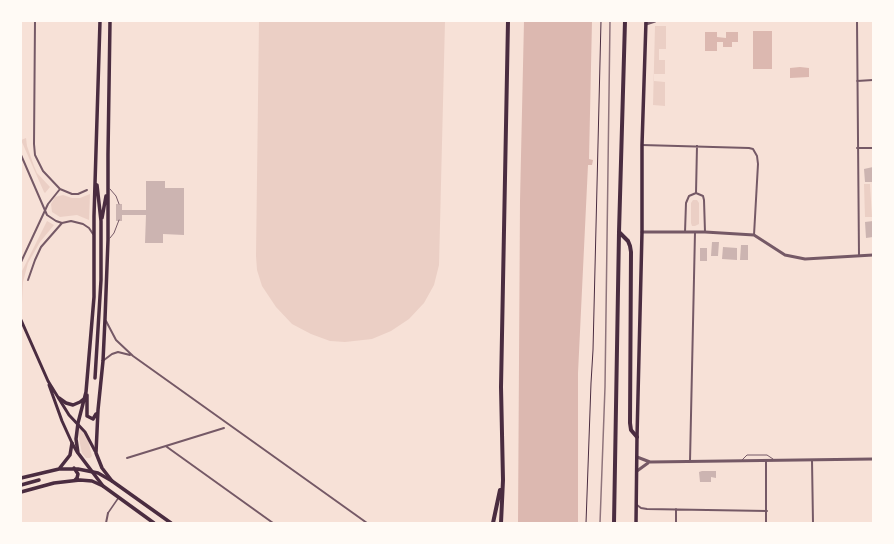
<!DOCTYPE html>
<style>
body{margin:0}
#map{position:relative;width:894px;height:544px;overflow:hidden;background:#f7e1d7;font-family:"PT Sans",sans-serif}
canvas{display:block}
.frame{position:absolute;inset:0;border:22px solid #fffaf5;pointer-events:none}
</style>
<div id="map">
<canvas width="894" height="544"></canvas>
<div class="frame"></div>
</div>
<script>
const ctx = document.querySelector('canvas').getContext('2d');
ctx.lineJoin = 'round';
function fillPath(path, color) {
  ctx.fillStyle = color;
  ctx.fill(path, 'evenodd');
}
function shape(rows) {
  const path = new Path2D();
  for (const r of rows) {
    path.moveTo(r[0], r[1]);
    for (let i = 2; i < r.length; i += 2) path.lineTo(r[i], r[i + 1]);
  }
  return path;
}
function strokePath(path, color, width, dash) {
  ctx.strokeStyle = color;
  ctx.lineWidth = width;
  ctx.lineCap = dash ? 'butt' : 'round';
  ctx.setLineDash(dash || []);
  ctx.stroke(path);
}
const green = shape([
 [259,21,445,21,439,265,434,285,424,303,409,319,391,331,372,339,345,342,330,341,311,334,292,324,276,307,262,286,257,270,256,256],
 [655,26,666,26,666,49,659,49,659,60,665,60,665,74,654,74,654,81,665,82,665,106,653,105],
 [26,138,27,146,34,166,37,173,50,187,45,193,44,192,21,140],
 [864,184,870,184,872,217,865,217],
 [90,194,89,220,77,215,60,217,52,212,51,204,55,197,63,195,72,198,80,198],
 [693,200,697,200,699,203,699,224,695,226,692,226,691,223,691,203],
 [47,221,54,225,40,242,28,263,23,282,22,304,21,273],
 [79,428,84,434,88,440,92,456,90,458,86,458,82,453,78,434]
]);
const water = shape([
 [524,21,592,21,589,159,593,160,592,165,588,165,578,373,578,523,518,523,520,201],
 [753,31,772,31,772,69,753,69],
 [705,32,717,32,717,37,726,38,726,32,738,32,738,42,732,42,732,47,723,47,723,42,717,42,717,51,705,51],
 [800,67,809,68,809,77,790,78,790,68]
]);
const building = shape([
 [873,167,873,182,865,182,864,169],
 [146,181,165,181,165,188,184,188,184,235,163,234,163,243,145,243,146,215,122,215,122,221,116,221,116,204,122,204,122,210,146,210],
 [873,221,873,237,866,238,865,222],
 [712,242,719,242,718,256,711,256],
 [741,245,748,245,748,260,740,260],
 [723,247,737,248,737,260,722,259],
 [700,248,707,248,707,261,700,261],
 [702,471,716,471,716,478,711,477,711,482,700,482,699,472]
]);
const path = shape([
 [586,523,591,383,593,350,601,21]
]);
const service = shape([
 [110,189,116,196,119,204],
 [110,238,114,233,119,220],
 [742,460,747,455,767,455,773,459]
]);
const pedestrian = shape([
 [108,513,119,497]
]);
const minor = shape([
 [35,21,34,144,35,155,43,171,60,189,72,194,78,194,87,190],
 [857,21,859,256],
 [857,81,873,80],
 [642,145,749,148,753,149,757,156,758,164,754,235],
 [857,148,873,148],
 [21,155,47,215,56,221,62,223,71,221,83,224,89,228,93,234],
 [696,193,697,146],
 [685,232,686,203,689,196,696,193,703,196,704,200,705,232],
 [21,262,48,204,60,189],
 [28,280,35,260,41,247,62,223],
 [106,321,116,340,133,356,367,523],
 [104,360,112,354,118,352,130,355],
 [167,447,273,523],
 [127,458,224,428],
 [812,460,813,523],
 [690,461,695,232],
 [766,461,766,523],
 [637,505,641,508,647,509,767,511],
 [676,509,676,523],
 [106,523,108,513]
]);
const tertiary = shape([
 [646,24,655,21],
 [642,232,705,232,754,235,785,255,805,259,873,255],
 [637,457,650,462,873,459],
 [637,471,648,463]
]);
const secondary = shape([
 [21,320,48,381,69,415,85,432,95,451],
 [49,385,62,421,72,443,77,452]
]);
const primary = shape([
 [74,468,78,474,77,478,75,480],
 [59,469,70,455,72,443],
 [21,478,59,469,78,469,98,473,112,481],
 [21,492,54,483,80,480,92,481,103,486]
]);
const trunk = shape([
 [100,21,94,216,94,297,86,392,78,423,76,439,78,453,103,486,154,523],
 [110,21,108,154,108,240,105,319,103,361,98,410,96,453,102,468,112,481,171,523],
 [102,218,106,196],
 [95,378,101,280,101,221,97,185],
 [87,395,87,416,93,419,96,414],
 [59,398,66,403,73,405,80,402,85,398],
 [21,485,39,480],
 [636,523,637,437,642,232,642,145,646,21]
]);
const motorway = shape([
 [619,232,628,241,630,246,631,252,630,423,631,430,637,437],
 [493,523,500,490],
 [501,523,503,480,501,387,508,21],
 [614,523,619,232,625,21]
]);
const rail = shape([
 [600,523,605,387,610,21]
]);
fillPath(green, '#ebcfc5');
fillPath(water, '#dcb8b0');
fillPath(building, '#ccb4b1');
strokePath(path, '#4a2c40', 1);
strokePath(service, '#755966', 1);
strokePath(pedestrian, '#755966', 1.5);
strokePath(minor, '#755966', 2);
strokePath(tertiary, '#755966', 3);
strokePath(secondary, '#4a2c40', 3);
strokePath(primary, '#4a2c40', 3.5);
strokePath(trunk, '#4a2c40', 3.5);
strokePath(motorway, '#4a2c40', 4);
strokePath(rail, '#8f747c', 1.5);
</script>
